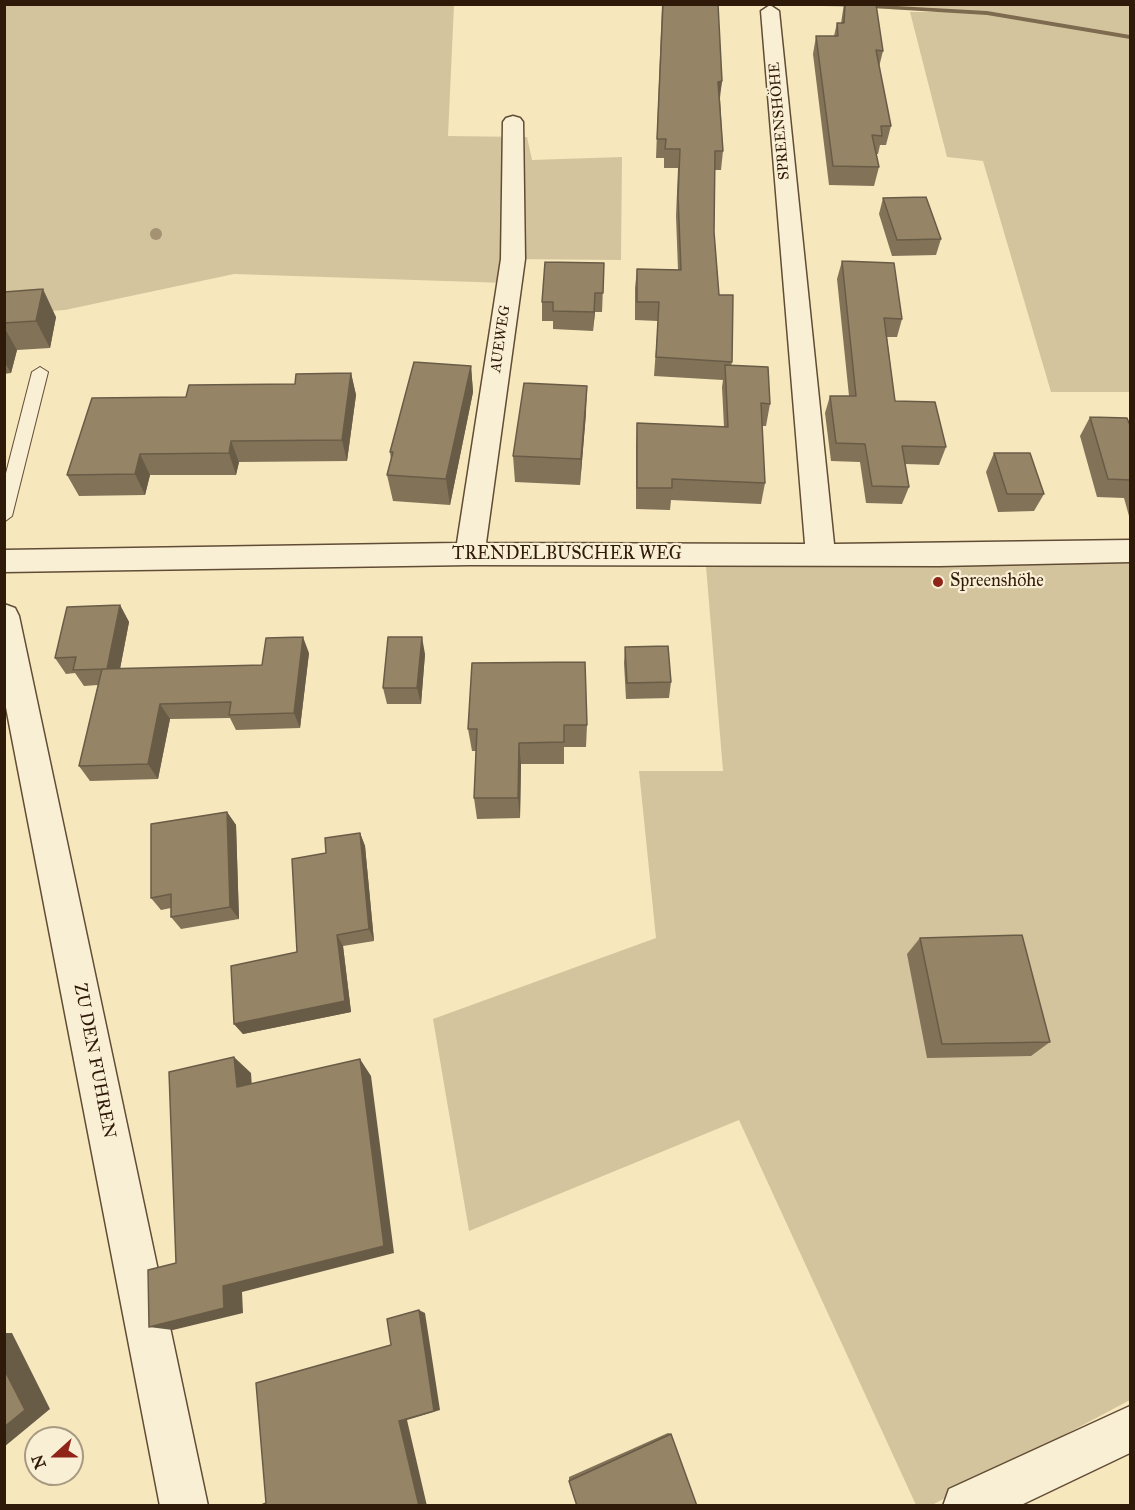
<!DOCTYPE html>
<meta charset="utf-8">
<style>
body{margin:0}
#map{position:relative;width:1135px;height:1510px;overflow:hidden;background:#f6e7bd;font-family:"IM FELL Great Primer",serif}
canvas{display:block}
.frame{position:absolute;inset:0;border:6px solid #2f1908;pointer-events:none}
.north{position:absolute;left:24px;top:1426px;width:60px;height:60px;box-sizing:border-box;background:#f9efd4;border:2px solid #a89982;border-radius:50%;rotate:249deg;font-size:16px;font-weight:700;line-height:24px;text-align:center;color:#2f1908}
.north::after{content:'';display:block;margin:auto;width:21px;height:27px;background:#8f2418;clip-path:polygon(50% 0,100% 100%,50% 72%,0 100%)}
</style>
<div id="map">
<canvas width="1135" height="1510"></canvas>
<div class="frame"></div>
<div class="north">N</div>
</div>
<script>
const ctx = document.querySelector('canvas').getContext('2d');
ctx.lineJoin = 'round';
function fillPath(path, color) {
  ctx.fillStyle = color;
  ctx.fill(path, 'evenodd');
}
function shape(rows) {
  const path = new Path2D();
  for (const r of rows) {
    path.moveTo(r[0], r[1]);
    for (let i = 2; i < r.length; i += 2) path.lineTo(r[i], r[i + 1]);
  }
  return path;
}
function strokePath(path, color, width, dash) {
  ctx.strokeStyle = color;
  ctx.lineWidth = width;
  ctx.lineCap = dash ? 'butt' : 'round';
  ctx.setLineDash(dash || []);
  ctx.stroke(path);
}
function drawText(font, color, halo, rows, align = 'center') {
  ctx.font = font + ' "IM FELL Great Primer",serif';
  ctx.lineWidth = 4.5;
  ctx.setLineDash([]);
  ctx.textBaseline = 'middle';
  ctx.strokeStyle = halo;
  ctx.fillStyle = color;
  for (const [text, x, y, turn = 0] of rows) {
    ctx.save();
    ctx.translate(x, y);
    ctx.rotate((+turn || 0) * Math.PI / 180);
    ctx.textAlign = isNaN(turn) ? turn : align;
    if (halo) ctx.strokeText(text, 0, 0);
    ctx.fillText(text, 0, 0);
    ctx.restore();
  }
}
const green = shape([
 [5,5,454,5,448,136,527,137,532,160,622,157,621,260,513,259,506,283,234,274,65,310,5,314],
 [799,5,1130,5,1130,392,1051,392,983,161,947,157,910,12,958,12],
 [1130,551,1130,1400,932,1505,916,1505,739,1120,469,1231,433,1019,656,938,639,771,723,771,705,554]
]);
const stream = shape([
 [807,4,860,4,987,11,1130,35,1130,39,987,15,807,4]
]);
const service = shape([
 [40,367,48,372,12,516,4,522,4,481,32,372,40,367]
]);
const minor = shape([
 [770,5,779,11,834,544,1130,540,1130,562,939,566,470,565,4,572,4,550,457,543,501,259,503,122,506,118,513,116,520,118,523,122,525,259,486,543,805,544,761,11,770,5],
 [4,604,15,608,19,616,208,1506,160,1506,4,697,4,604],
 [1130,1406,1130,1453,1019,1506,943,1506,949,1489,1130,1406]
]);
const trees = [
 [156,234]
];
const wall = shape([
 [662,4,722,81,720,98,723,151,721,170,715,170,714,232,719,295,732,362,731,366,770,404,766,426,762,426,765,483,761,504,671,500,670,510,636,509,636,445,637,423,724,427,722,387,723,380,654,376,658,321,635,320,635,288,637,269,678,270,676,216,678,168,664,168,664,158,656,158],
 [844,4,876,4,883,51,879,67,891,126,886,145,880,145,878,154,876,154,879,167,874,186,829,185,813,54,816,36,834,36,837,23,841,23],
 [883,198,941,239,936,255,892,256,879,214],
 [842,261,902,319,897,337,887,337,895,401,946,447,939,465,905,464,909,487,902,504,866,503,860,462,831,461,825,413,830,396,849,396,837,279],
 [604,263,602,312,595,312,593,331,553,329,553,321,542,321,542,302],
 [4,292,56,317,50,348,17,350,11,373,4,374],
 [471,366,473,392,450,505,393,501,387,475,391,460,390,452],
 [351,373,356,395,347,461,239,462,236,475,150,475,145,495,79,496,67,475,186,397,295,384],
 [586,413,580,485,515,482,513,456],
 [1090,417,1131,428,1131,516,1129,516,1124,498,1097,497,1080,436],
 [994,453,1044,494,1034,511,998,512,986,472],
 [120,605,129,622,120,669,262,665,309,653,300,728,236,730,230,718,170,719,158,779,90,781,79,766,98,685,84,686,75,673,66,674,55,658],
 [625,647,671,682,669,698,626,699,624,663],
 [425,654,421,704,387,704,383,688],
 [472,663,587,725,586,747,564,747,564,764,521,764,520,818,477,819,474,798,476,751,472,751,468,729],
 [227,812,236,825,239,919,181,929,171,917,171,908,161,910,151,898],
 [360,833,365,846,374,941,343,946,351,1012,243,1034,234,1024,297,952,326,853],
 [920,938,1050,1042,1031,1056,927,1058,907,954],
 [668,1433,671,1434,569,1481,569,1477]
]);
const shadedWall = shape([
 [722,81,719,99,718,82],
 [43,289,56,317,50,348,36,321],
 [595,293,595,312,593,331],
 [4,327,17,350,11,373,4,361],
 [471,366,473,392,450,505,446,479],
 [351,373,356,395,347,461,342,440],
 [587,386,586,413,580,485,581,459],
 [231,441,239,462,236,475,229,453],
 [140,454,150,475,145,495,135,474],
 [120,605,129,622,117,684,107,669],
 [303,637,309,653,300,728,294,713],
 [422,637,425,654,421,704,417,688],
 [160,704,170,719,158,779,148,764],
 [519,743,521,764,520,818,518,798],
 [227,812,236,825,239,919,230,907],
 [360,833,365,846,374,941,369,929],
 [337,935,343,946,351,1012,243,1034,234,1024],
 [234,1057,251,1073,253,1102,237,1087],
 [360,1059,371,1076,394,1253,242,1292,243,1313,173,1330,149,1327,223,1286],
 [4,1243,6,1260,4,1260],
 [419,1310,425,1313,440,1410,407,1420,427,1506,419,1506,399,1421],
 [4,1333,12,1333,50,1409,4,1447]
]);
const building = shape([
 [663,4,718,4,722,81,718,82,723,151,715,151,714,232,719,295,733,295,732,362,656,357,659,302,637,302,637,269,681,270,678,197,680,149,665,149,666,139,657,139,663,4],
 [845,4,876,4,883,51,876,50,891,126,881,126,882,136,872,135,879,167,833,166,816,36,838,36,837,23,844,23,845,4],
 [926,197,941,239,897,240,883,198,926,197],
 [842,261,894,263,902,319,884,318,895,401,935,402,946,447,902,446,909,487,872,486,865,444,836,443,830,396,856,396,842,261],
 [545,262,604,263,603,293,595,293,594,312,553,311,553,302,542,302,545,262],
 [43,289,36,321,4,323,4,292,43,289],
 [414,362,471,366,446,479,387,475,393,452,390,452,414,362],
 [725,365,768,367,770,404,761,403,765,483,672,479,672,488,637,488,637,423,728,427,725,365],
 [351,373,342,440,231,441,229,453,140,454,135,474,67,475,92,398,186,397,189,385,295,384,296,374,351,373],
 [524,383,587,386,581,459,513,456,524,383],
 [1090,417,1127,418,1131,428,1131,480,1108,479,1090,417],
 [994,453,1030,453,1044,494,1007,494,994,453],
 [120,605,107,669,73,670,76,657,55,658,67,607,120,605],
 [303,637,294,713,229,715,231,702,160,704,148,764,79,766,102,669,262,665,266,638,303,637],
 [388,637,422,637,417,688,383,688,388,637],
 [668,646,671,682,627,683,625,647,668,646],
 [585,662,587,725,564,725,564,742,519,743,518,798,474,798,477,729,468,729,472,663,585,662],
 [227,812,230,907,171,917,171,894,151,898,151,824,227,812],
 [360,833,369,929,337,935,345,1001,234,1024,231,966,297,952,292,859,326,853,325,838,360,833],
 [1022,935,1050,1042,942,1044,920,938,1022,935],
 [234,1057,237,1087,360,1059,384,1246,223,1286,224,1308,149,1327,148,1270,176,1263,169,1072,234,1057],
 [419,1310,434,1411,399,1421,419,1506,259,1506,266,1503,256,1383,391,1345,387,1319,419,1310],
 [4,1369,25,1410,4,1427,4,1369],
 [671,1434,697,1506,577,1506,569,1481,671,1434]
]);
const markers = [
 [938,582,6,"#8f2418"]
];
const farStreetnames = [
 ["SPREENSHÖHE",780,121,-95],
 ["AUEWEG",501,339,-82]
];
const streetNames = [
 ["TRENDELBUSCHER WEG",567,555],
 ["ZU DEN FUHREN",94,1061,79]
];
const poiNames = [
 ["Spreenshöhe",950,582]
];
fillPath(green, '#d4c49e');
fillPath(stream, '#7e6b4f');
strokePath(service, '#614c35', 2);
strokePath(minor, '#614c35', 3);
fillPath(service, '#f9efd4');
fillPath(minor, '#f9efd4');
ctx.fillStyle = '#a49272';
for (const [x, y] of trees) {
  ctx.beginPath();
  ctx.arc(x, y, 6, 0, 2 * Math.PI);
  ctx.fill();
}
fillPath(wall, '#817258');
fillPath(shadedWall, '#695c47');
fillPath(building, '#968466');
strokePath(building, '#695c47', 1.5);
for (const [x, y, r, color] of markers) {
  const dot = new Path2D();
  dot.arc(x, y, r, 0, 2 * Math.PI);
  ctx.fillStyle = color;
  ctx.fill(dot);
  strokePath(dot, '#f9efd4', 2);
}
drawText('15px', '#2f1908', '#f9efd4', farStreetnames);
drawText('18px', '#2f1908', '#f9efd4', streetNames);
drawText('18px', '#2f1908', '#f9efd4', poiNames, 'left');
</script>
